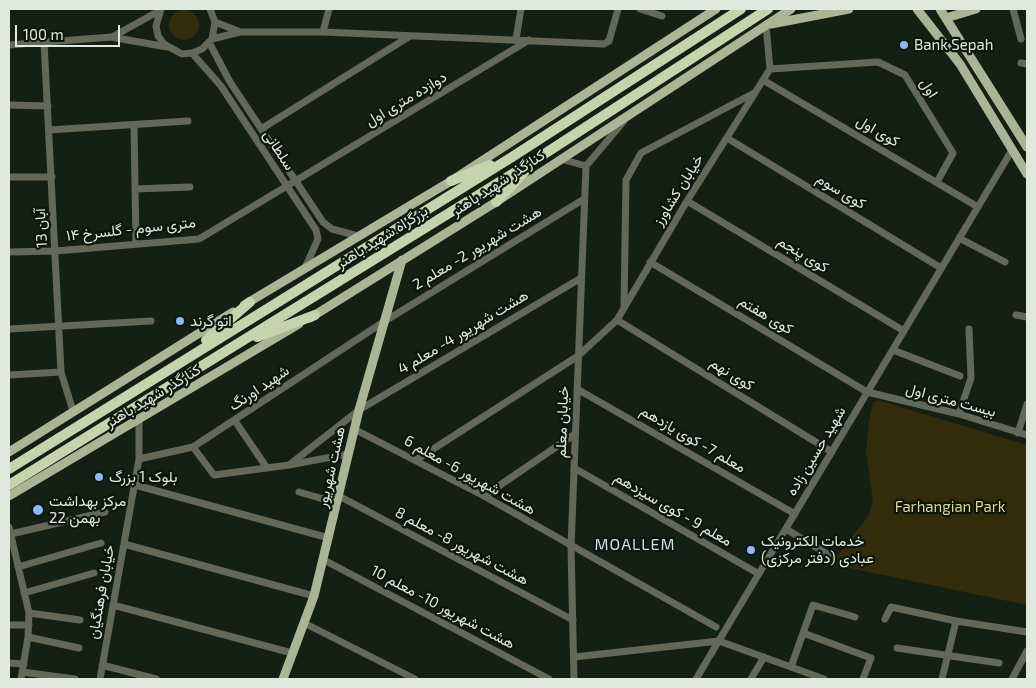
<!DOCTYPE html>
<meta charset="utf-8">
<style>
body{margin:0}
#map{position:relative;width:1036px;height:688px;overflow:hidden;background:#152015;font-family:"Exo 2",sans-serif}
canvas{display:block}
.frame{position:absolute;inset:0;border:10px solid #e0e8e0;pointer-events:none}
.scale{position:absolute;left:15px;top:25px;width:105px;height:22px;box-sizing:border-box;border:2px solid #e0e8e0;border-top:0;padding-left:6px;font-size:15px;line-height:18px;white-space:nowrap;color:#e0e8e0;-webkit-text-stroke:4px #0c170c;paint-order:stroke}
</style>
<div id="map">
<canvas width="1036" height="688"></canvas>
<div class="frame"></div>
<div class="scale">100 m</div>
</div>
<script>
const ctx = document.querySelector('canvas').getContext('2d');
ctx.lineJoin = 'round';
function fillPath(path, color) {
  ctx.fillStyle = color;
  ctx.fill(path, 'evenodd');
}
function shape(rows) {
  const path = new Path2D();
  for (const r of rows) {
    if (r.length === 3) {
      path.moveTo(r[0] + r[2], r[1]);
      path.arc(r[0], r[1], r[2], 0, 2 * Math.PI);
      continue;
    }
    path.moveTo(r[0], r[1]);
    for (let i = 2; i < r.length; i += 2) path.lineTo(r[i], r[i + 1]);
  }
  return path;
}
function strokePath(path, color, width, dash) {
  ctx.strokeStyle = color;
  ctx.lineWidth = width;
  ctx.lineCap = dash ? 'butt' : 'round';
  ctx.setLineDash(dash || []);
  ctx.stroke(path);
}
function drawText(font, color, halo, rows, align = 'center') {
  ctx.font = font + ' "Exo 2",Vazirmatn,sans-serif';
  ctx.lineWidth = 4.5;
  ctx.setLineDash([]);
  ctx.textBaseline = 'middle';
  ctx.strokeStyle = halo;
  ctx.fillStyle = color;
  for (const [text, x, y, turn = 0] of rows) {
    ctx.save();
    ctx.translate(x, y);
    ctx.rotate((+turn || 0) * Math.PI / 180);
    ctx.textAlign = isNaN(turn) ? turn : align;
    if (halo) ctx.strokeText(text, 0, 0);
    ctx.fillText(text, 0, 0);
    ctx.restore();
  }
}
const green = shape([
 [184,25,15],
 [877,400,1027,445,1027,605,831,564,868,516,873,501,866,452,869,422,873,403]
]);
const minor = shape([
 [161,9,156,26,158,36,164,44,182,54,192,53,202,49,212,39,215,22,210,9],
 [640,9,662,16],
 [1013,9,1021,39],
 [215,22,238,31],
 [323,32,329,9],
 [112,37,159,11],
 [212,39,240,32,323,32,604,44,609,41,618,9],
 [516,39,521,9],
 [44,42,61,372,73,411],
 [209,42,230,82,323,222,332,229,358,236],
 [9,45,111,37,167,47],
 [192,53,221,86,316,230,318,239,305,268],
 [1021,63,1027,64],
 [770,69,878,62,905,75,953,153,937,182],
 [763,80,978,207],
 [9,105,48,106],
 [134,126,136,243],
 [261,129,410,36],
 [49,130,188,121],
 [727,138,941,268],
 [561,159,586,166],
 [586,166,624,121],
 [9,177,52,177],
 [135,189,190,187],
 [687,201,904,331],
 [959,238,1005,262],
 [9,252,56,251,199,239,529,40],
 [650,262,867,392,959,414,1027,435],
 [624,308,626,180,641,153,754,93],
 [1016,315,1027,317],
 [617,320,832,452],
 [9,329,151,321],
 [893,350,960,376],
 [9,375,61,372],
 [577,389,795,514],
 [959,414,971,378,969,329],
 [235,421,267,468],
 [354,429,484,496,716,627],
 [1018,433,1027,404],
 [193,447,214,475,289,465,348,454],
 [139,459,193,447,385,321,584,199],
 [416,460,578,356,617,320,687,201,770,69,766,25],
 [289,465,359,410,581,278],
 [574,468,759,574],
 [135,485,329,538],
 [299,492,337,503],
 [339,496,573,620],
 [484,496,575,434],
 [9,527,29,613,28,637,21,679],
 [786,529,829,555],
 [11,534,105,512],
 [124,544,314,596],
 [324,560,549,679],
 [18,567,101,543],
 [24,593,94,573],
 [113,605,292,653],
 [29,613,80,620],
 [885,619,891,607,956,621,1027,632],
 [304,623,415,679],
 [9,625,29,625],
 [803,633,871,658,863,679],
 [28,637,79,648],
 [897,648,999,663],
 [574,657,719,641,824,679],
 [9,663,24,664],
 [102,665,156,679],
 [791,667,813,605,855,617],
 [22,672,75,679],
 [100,679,139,459,139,420],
 [574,679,571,547,586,166],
 [696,679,1012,150],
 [751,679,764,657],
 [942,679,956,621],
 [1012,679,1027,651]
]);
const major = shape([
 [917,9,960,64,1027,174],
 [940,9,1027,147],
 [946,18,976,9],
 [771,24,849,9],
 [244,305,451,181,716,9],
 [310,318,496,202,791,9],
 [9,452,233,312],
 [9,496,299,324],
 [283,679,314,596,359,410,402,260]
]);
const highway = shape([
 [451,181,490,165],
 [496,202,526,170],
 [257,337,315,315],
 [206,340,250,302],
 [9,469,512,157,741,9],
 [9,485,535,160,768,9]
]);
const markers = [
 [904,45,5,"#8abafc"],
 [180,321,5,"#8abafc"],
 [99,477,5,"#8abafc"],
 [38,510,6,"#8abafc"],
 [751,550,5,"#8abafc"]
];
const poiNames = [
 ["Bank Sepah",914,45],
 ["اتو گرند",190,321],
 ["بلوک 1 بزرگ",109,477],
 ["مرکز بهداشت",49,501],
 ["22 بهمن",49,518],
 ["خدمات الکترونیک",761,541],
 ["عبادی (دفتر مرکزی)",761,558]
];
const streetNames = [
 ["اول",929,88,58],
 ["دوازده متری اول",406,99,-31],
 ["کوی اول",878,131,30],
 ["سلطانی",279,150,57],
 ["کنارگذر شهید باهنر",498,183,-33],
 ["خیابان کشاورز",678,190,-58],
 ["کوی سوم",841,191,31],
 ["13 آبان",41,228,-93],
 ["۱۴ متری سوم - گلسرخ",131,229,-6],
 ["بزرگراه شهید باهنر",382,237,-32],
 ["هشت شهریور 2- معلم 2",477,248,-31],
 ["کوی پنجم",803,254,31],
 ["کوی هفتم",766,315,31],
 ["هشت شهریور 4- معلم 4",463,332,-31],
 ["کوی نهم",732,374,32],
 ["شهید اورنگ",259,388,-34],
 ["کنارگذر شهید باهنر",153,396,-31],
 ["بیست متری اول",951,400,15],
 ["خیابان معلم",562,422,-88],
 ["معلم 7- کوی یازدهم",693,439,30],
 ["شهید حسین زاده",816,451,-59],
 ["هشت شهریور",331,467,-77],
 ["هشت شهریور 6- معلم 6",470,475,29],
 ["معلم 9 - کوی سیزدهم",673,509,30],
 ["هشت شهریور 8- معلم 8",462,546,28],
 ["خیابان فرهنگیان",101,592,-80],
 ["هشت شهریور 10- معلم 10",443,607,28]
];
const parkNames = [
 ["Farhangian Park",950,507]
];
const neighbourhoodNames = [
 ["MOALLEM",635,545]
];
fillPath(green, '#322c0a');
strokePath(minor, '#636859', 7);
strokePath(major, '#abb595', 9);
strokePath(highway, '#c7d3ad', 10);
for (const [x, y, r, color] of markers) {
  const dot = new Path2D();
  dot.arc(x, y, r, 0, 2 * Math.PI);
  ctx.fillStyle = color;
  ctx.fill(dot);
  strokePath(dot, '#0c170c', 2);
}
drawText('15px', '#e0e8e0', '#0c170c', poiNames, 'left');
drawText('15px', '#e0e8e0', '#0c170c', streetNames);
drawText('15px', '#e0d595', '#0c170c', parkNames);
ctx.letterSpacing = '1px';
drawText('16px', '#c9dcf5', '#0c170c', neighbourhoodNames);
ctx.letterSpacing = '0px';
</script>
